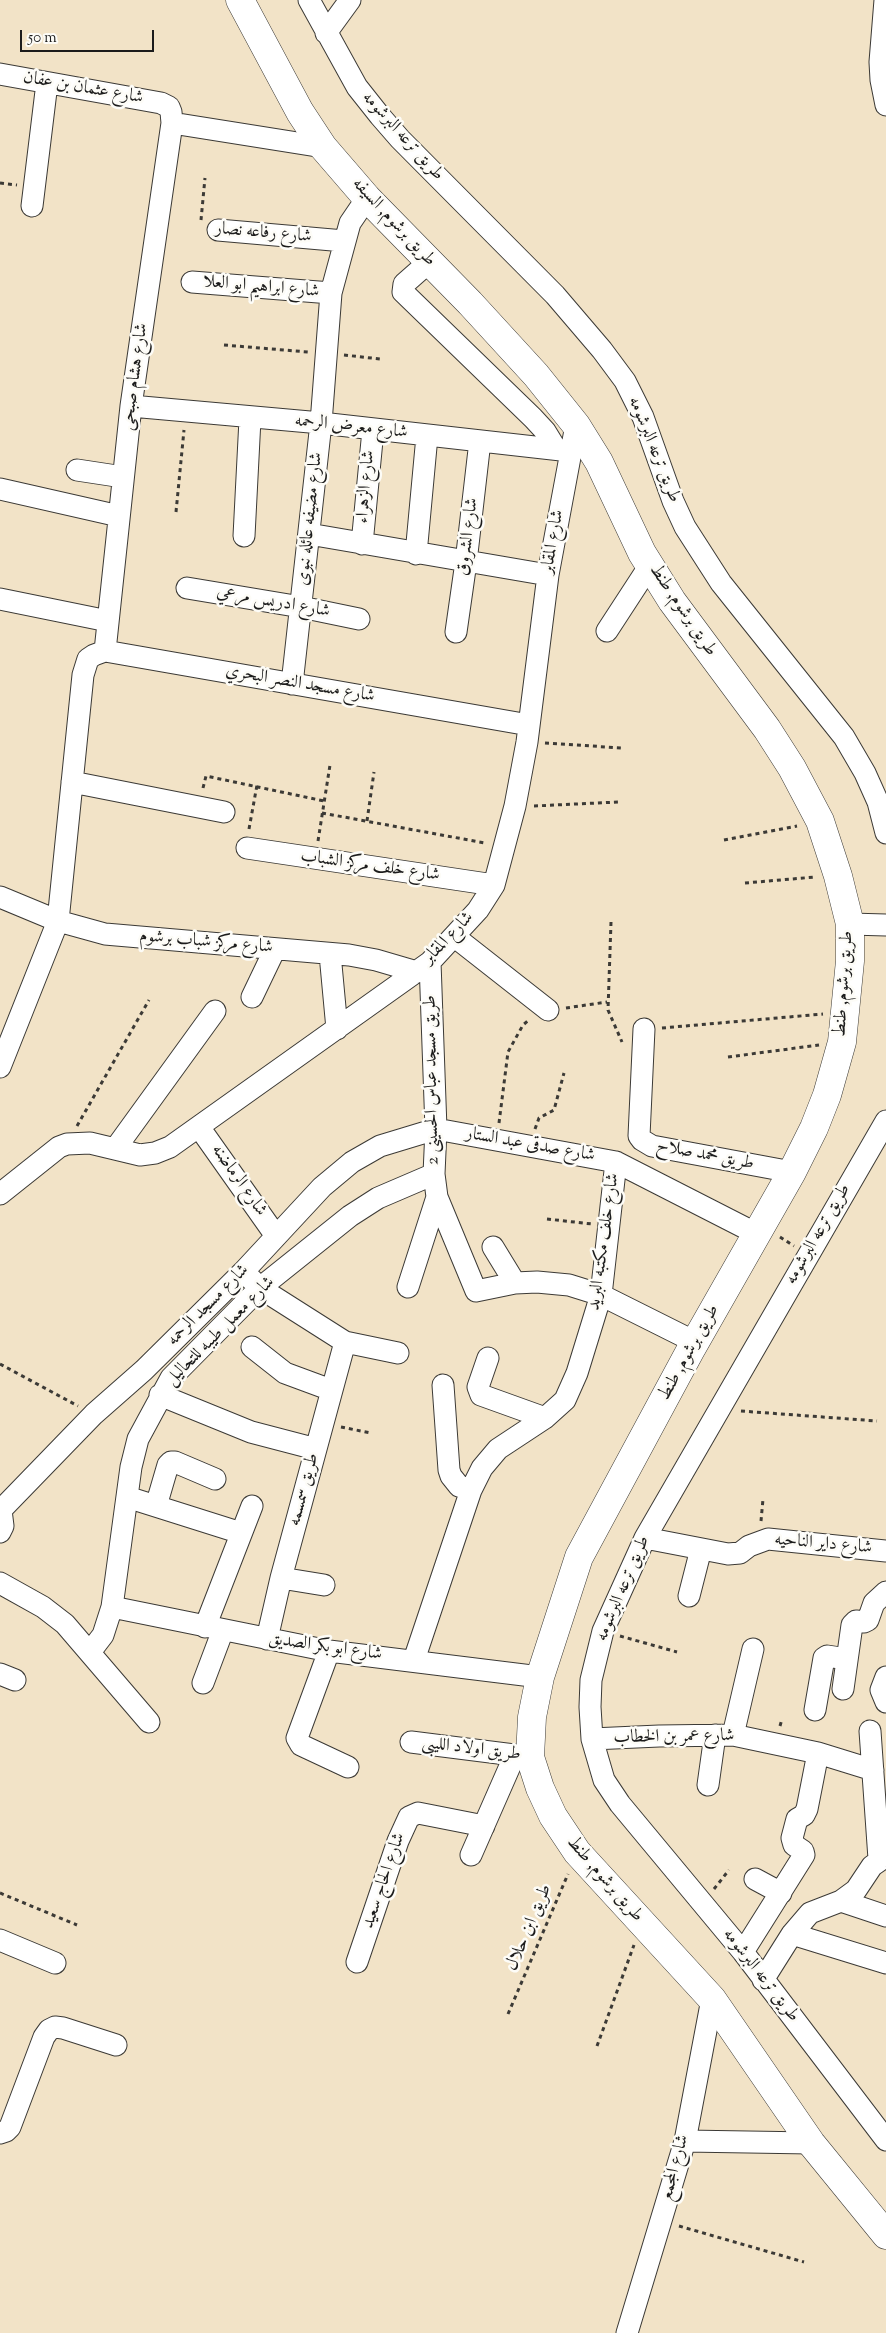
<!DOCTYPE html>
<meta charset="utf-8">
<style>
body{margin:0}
#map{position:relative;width:886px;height:2333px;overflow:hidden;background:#f2e3c7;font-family:"Sorts Mill Goudy",serif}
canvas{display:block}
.scale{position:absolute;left:20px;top:30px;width:134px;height:22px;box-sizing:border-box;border:2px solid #1c1c1c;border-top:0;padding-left:6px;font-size:15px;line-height:18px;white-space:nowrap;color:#1c1c1c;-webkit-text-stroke:4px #fdfcf7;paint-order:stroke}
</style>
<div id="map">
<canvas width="886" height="2333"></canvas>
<div class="scale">50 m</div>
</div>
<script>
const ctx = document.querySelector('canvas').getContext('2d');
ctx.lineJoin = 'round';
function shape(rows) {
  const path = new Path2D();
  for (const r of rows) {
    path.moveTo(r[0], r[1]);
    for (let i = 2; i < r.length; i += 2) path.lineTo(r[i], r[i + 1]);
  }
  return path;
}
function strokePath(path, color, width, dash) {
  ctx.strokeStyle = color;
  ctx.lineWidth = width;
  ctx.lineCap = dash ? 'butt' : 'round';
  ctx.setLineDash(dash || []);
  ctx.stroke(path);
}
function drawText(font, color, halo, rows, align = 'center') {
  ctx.font = font + ' "Sorts Mill Goudy",Amiri,serif';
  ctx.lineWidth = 5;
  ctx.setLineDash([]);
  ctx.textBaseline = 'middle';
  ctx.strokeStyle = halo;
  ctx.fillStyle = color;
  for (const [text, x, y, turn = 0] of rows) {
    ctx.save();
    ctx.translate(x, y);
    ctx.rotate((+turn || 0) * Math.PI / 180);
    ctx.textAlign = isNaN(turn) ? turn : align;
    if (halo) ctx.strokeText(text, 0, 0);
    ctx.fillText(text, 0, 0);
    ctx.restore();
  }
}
const path = shape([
 [0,183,17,185],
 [201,220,205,178],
 [224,345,308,352],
 [344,355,380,359],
 [176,512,184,430],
 [545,743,622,748],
 [203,788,206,776,324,801],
 [534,806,619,802],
 [322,813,485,843],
 [367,821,374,772],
 [249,829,257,785],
 [724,840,797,826],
 [318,841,330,765],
 [745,883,815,877],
 [611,922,608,1010,622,1042],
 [566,1008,607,1002],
 [662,1028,823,1014],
 [728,1057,819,1045],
 [499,1123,508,1052,523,1025,530,1019],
 [77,1126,149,1000],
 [535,1129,539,1118,554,1110,564,1073],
 [547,1219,592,1224],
 [780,1237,794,1246],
 [0,1364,78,1406],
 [741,1411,877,1421],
 [341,1427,371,1433],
 [761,1521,763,1499],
 [620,1636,677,1652],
 [780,1726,782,1719],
 [714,1889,729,1870],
 [0,1893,77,1925],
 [508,2014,568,1874],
 [597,2046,634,1945],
 [679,2226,804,2262]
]);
const street = shape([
 [309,0,357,87,380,116,400,139,555,295,602,350,625,381,643,417,673,501,685,527,721,583,844,737,865,773,878,802,886,833],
 [885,0,880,62,881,80,886,105],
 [326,33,350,0],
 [0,74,161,103,169,107,171,112,172,123,131,406,105,651],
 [172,123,323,147],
 [32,206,47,83],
 [218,230,344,241],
 [429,262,404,284,403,292,533,418,545,431,556,449],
 [192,282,331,293],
 [131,406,321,423,570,451],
 [77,470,123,477],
 [0,489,119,516],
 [309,534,548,575],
 [244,536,250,419],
 [362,544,373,430],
 [416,554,427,436],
 [187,588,301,607,359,619],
 [0,599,108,621],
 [607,631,650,565],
 [456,632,466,562,480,441],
 [292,684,321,423,331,293,350,223,367,198],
 [72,782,224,812],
 [247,848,494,885],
 [0,897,58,921,105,934,349,955,376,960,417,972],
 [850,924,886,925],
 [455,937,548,1010],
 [330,954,337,1029],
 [430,962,436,1129,434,1174,437,1197,476,1291,515,1283,537,1282,569,1285,601,1295,695,1342],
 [252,997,275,949],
 [644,1029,639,1136,642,1140,652,1146,792,1172],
 [0,1067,58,921,83,675,88,659,94,655,105,651,529,725],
 [886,1121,645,1538,603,1631,591,1680,590,1707,592,1739,604,1780,620,1804,743,1952,886,2140],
 [199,1127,276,1236],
 [115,1149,215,1011],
 [0,1194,59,1147,67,1144,90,1143,140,1155,155,1153,170,1147,430,962,478,910,494,885,515,806,527,742,548,575,576,425],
 [493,1247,515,1283],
 [251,1279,260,1288,345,1342,398,1353],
 [408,1287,437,1197],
 [252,1347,285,1373,331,1390],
 [488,1358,478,1387,481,1395,545,1418],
 [443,1385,449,1470,451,1476,459,1486,471,1490],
 [160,1395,251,1432,316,1449],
 [127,1497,241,1533],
 [156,1506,168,1465,171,1462,175,1462,215,1479],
 [0,1511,94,1414,144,1370,243,1272,322,1187,352,1162,380,1146,436,1129,616,1162,757,1234],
 [0,1532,3,1526,1,1510],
 [645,1538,728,1554,740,1553,749,1546,768,1539,886,1551],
 [281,1578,324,1585],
 [0,1583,43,1607,65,1624,149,1722],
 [689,1596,701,1549],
 [112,1607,329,1651,540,1677],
 [205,1627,252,1506],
 [267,1639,281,1578,345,1342],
 [329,1651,297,1738,301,1745,348,1767],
 [90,1652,103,1635,112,1607,131,1467,138,1439,171,1378,260,1288,350,1216,378,1198,434,1174],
 [414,1660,471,1490,482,1468,498,1449,545,1418,565,1400,577,1373,601,1295,616,1162],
 [0,1674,15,1680],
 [886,1677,881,1690,886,1702],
 [203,1683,223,1630],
 [843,1689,852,1625,856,1621,864,1622,868,1620,874,1603,886,1592],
 [815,1710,824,1658,827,1656,847,1659],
 [870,1731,879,1859],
 [733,1735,753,1649],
 [592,1739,659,1736,733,1735,818,1753,873,1770],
 [411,1742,530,1757],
 [708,1785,715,1735],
 [471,1855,514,1757],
 [755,1879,781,1893],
 [841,1901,886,1916],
 [792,1934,886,1963],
 [0,1940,55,1963],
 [743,1952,804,1855,803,1851,794,1845,792,1838,797,1819,804,1815,807,1809,818,1753],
 [357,1962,398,1841,409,1817,418,1813,484,1826],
 [763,1980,792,1934,810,1913,841,1901,856,1890,872,1866,886,1856],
 [0,2133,6,2131,10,2127,44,2037,49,2030,55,2027,63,2028,116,2045],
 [685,2141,811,2143],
 [627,2333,685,2141,712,1999]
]);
const secondary = shape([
 [240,0,300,112,323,147,367,198,470,303,536,375,576,425,599,462,642,553,672,601,767,729,792,768,820,821,838,876,850,924,850,961,842,1042,827,1095,814,1128,792,1172,690,1351,579,1557,540,1677,532,1717,530,1757,540,1788,553,1816,577,1852,712,1999,811,2143,886,2235]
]);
const streetNames = [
 ["شارع عثمان بن عفان",83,89,10],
 ["طريق ترعه البرشومه",402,137,48],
 ["طريق برشوم, السيفه",393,223,47],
 ["شارع رفاعه نصار",263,234,5],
 ["شارع ابراهيم ابو العلا",261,288,5],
 ["شارع هشام صبحى",136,377,-82],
 ["شارع معرض الرحمه",351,428,6],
 ["طريق ترعه البرشومه",653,450,68],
 ["شارع الزهراء",367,487,-85],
 ["شارع مضيفه عائله نبوى",311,519,-84],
 ["شارع الشروق",469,537,-83],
 ["شارع المقابر",554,542,-80],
 ["شارع ادريس مرعي",273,603,10],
 ["طريق برشوم, طنط",682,611,56],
 ["شارع مسجد النصر البحري",300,685,10],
 ["شارع خلف مركز الشباب",370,867,8],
 ["شارع المقابر",449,939,-46],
 ["شارع مركز شباب برشوم",206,943,5],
 ["طريق برشوم, طنط",845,984,-86],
 ["طريق مسجد عباس الحسينى 2",433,1080,-91],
 ["شارع صدقى عبد الستار",530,1146,10],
 ["طريق محمد صلاح",705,1156,11],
 ["شارع الرماضنه",238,1181,55],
 ["طريق ترعه البرشومه",819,1235,-60],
 ["شارع خلف مكتبه البريد",605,1242,-82],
 ["شارع مسجد الرحمه",209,1306,-45],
 ["شارع معمل طيبه للتحاليل",221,1332,-45],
 ["طريق برشوم, طنط",690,1353,-61],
 ["طريق سمسمه",305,1490,-75],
 ["شارع داير الناحيه",823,1545,5],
 ["طريق ترعه البرشومه",624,1589,-67],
 ["شارع ابو بكر الصديق",325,1648,8],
 ["شارع عمر بن الخطاب",674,1738,-1],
 ["طريق اولاد الليبى",471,1750,7],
 ["طريق برشوم, طنط",604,1880,49],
 ["شارع الحاج سعيد",385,1881,-71],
 ["طريق ابن حلال",530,1928,-67],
 ["طريق ترعه البرشومه",760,1976,52],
 ["شارع المجمع",676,2168,-75]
];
strokePath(street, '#3c3a36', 23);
strokePath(secondary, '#3c3a36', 29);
strokePath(path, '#3c3a36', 3, [4, 4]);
strokePath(street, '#fff', 21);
strokePath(secondary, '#fff', 28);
drawText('18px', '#1c1c1c', '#fdfcf7', streetNames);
</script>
